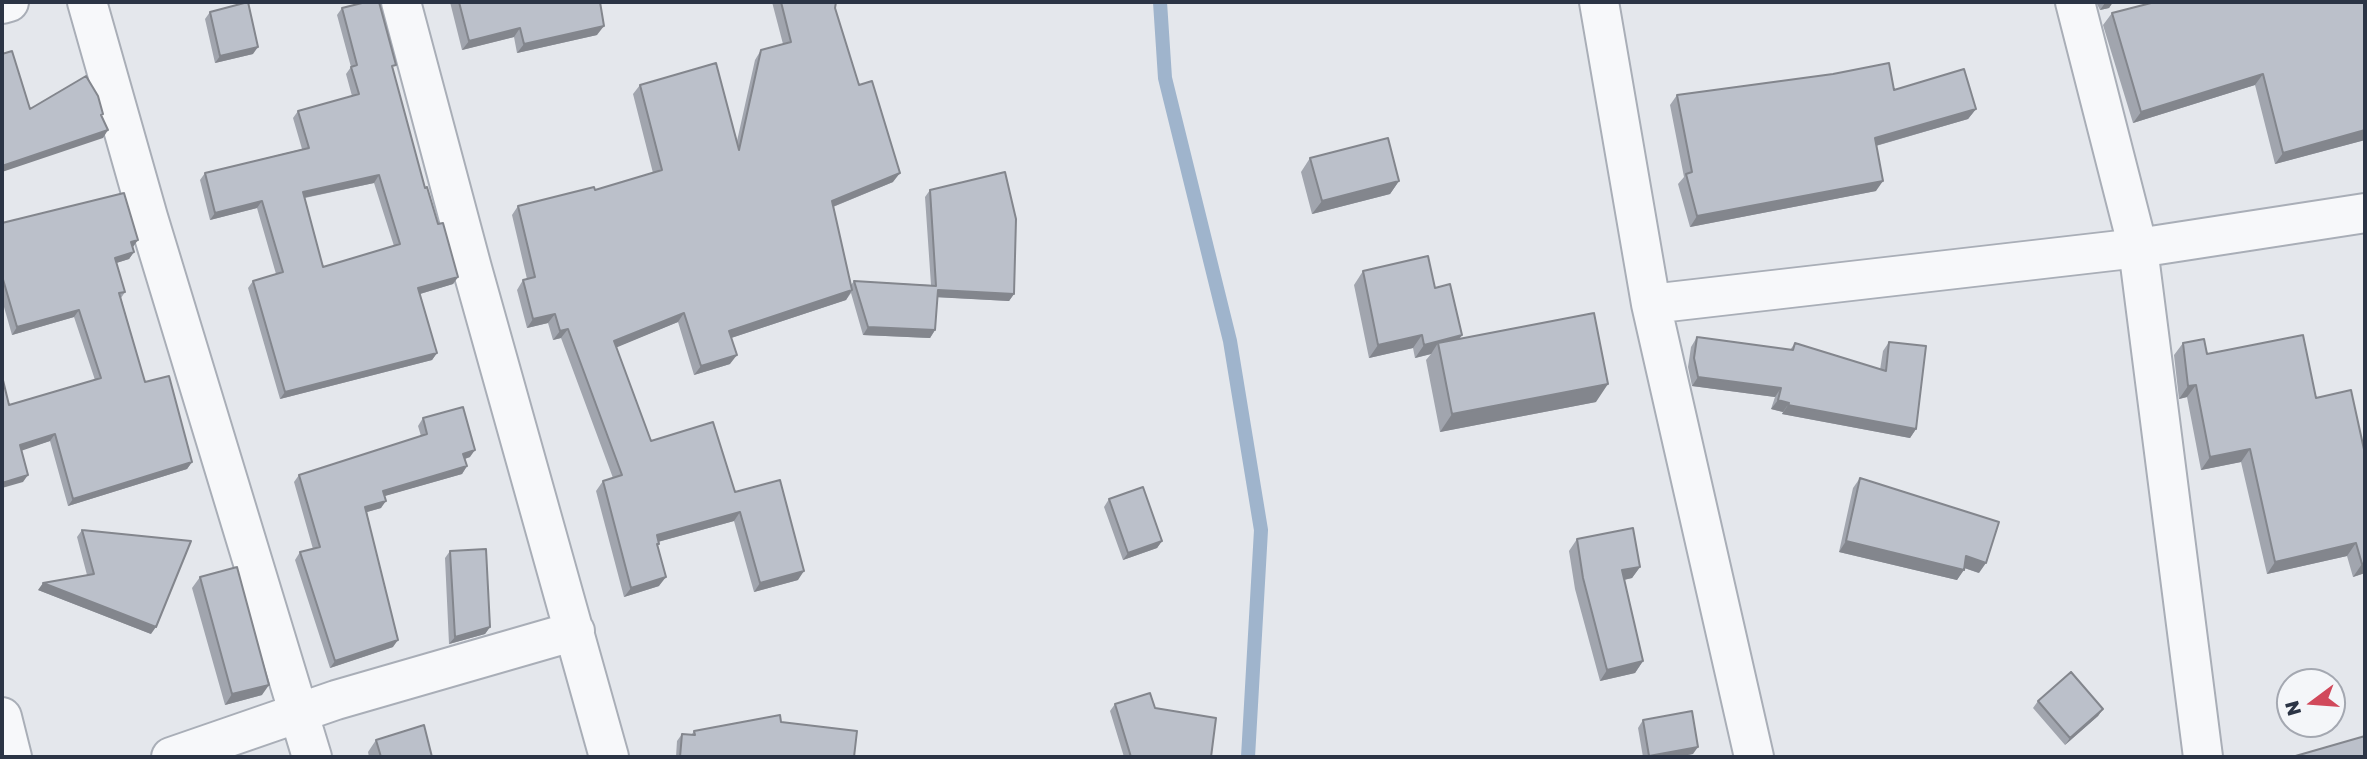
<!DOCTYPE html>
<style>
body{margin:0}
#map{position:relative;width:2367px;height:759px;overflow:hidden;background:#e4e7ec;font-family:"Golos Text",sans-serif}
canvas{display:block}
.frame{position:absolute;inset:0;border:4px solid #2b3445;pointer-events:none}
.north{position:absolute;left:2276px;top:668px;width:70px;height:70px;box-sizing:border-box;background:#f4f6f9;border:2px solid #a4a8b1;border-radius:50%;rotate:254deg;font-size:19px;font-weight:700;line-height:28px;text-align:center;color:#2b3445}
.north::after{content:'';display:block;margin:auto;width:24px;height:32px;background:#d1495b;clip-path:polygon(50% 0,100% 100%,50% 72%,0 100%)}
</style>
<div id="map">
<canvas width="2367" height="759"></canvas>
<div class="frame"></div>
<div class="north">N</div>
</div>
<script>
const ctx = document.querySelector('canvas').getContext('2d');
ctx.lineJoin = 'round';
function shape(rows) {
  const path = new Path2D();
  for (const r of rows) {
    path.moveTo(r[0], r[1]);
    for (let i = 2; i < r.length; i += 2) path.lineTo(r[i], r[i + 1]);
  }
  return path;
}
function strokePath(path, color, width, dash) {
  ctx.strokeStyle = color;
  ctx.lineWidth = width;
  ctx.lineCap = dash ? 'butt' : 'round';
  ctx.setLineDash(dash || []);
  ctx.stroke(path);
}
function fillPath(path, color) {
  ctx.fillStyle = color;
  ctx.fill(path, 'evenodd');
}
const stream = shape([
 [1160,2,1165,78,1230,341,1261,530,1248,757]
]);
const minor = shape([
 [87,2,148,217,312,757],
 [401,2,472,268,609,757],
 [1599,2,1651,304,1754,757],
 [2075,2,2138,248,2203,757],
 [2,4,9,2],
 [1651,304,2138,248,2365,213],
 [2,717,12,757],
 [171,757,336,700,575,631]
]);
const wall = shape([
 [450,2,600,2,597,35,517,53,514,37,462,50],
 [772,2,836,2,835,8,859,85,893,182,833,207,851,285,854,281,931,285,925,197,930,190,1014,294,1009,301,937,297,935,330,930,338,863,335,851,293,846,300,731,338,730,364,694,375,678,322,616,347,651,441,735,492,798,580,754,592,734,521,658,542,659,544,657,546,659,586,624,597,596,491,603,481,613,478,561,338,553,340,548,323,527,328,517,290,523,280,527,279,512,215,518,206,595,190,653,173,633,94,640,85,737,141,755,60,761,50,783,44],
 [2096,2,2113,2,2109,8,2100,10],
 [2365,2,2365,140,2275,164,2255,85,2133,123,2103,25,2112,13],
 [342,8,393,69,425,188,458,277,453,284,420,294,437,353,432,360,280,399,248,288,253,281,276,274,257,208,210,220,200,180,205,173,302,149,293,118,298,111,352,96,346,74,351,67,337,15],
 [374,183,394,246,323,267,305,198],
 [210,12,253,54,215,63,205,19],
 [1894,90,1976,109,1968,119,1876,146,1876,191,1690,227,1678,184,1684,177,1670,105,1677,95],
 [1310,158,1399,181,1390,194,1312,214,1301,172],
 [2,223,133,247,134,252,129,259,116,263,125,292,121,298,145,382,192,462,187,469,68,506,50,441,21,450,23,482,9,405,95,380,74,317,12,335,2,300],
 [1363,271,1435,288,1462,335,1459,339,1596,402,1440,432,1426,360,1431,354,1415,358,1413,348,1369,358,1354,285],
 [1697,337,1790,350,1795,343,1880,370,1883,351,1889,342,1916,429,1910,438,1782,414,1783,412,1771,409,1775,397,1692,386,1688,367,1691,347],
 [2183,343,2207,354,2316,398,2365,454,2365,573,2353,577,2347,556,2267,574,2241,462,2201,470,2187,397,2179,399,2174,355],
 [423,418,470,457,465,459,467,466,462,474,384,496,381,508,367,512,393,647,330,668,295,560,300,552,313,549,294,482,299,475,421,436,418,426],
 [1860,478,1979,573,1964,568,1957,580,1839,552,1853,488],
 [1109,499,1162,541,1157,548,1123,560,1104,507],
 [82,530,151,634,38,590,87,575,77,537],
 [1577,539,1640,567,1632,578,1624,580,1643,661,1635,673,1600,681,1575,589,1569,551],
 [450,551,490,627,485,634,449,644,445,558],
 [200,577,262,695,225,705,192,588],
 [2038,701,2103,709,2098,716,2065,745,2033,708],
 [1115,704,1155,708,1211,757,1124,757,1110,711],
 [1643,720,1693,754,1677,757,1643,757,1638,728],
 [781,722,854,757,676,757,677,741,682,734,692,734,694,731],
 [376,740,432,757,369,757,368,752]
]);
const shadedWall = shape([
 [2110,2,2113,2,2109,8,2100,10,2105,3],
 [604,26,597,35,517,53,524,44],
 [520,28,514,37,462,50,469,41],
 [258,47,253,54,215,63,220,56],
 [2263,74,2255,85,2133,123,2141,112],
 [1976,109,1968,119,1868,148,1875,138],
 [108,130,103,138,2,172,2,166],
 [2365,130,2365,140,2275,164,2283,153],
 [900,173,893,182,825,210,832,201],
 [379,175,374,183,298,199,303,192],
 [1399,181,1390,194,1312,214,1322,201],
 [1883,181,1876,191,1690,227,1697,216],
 [262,201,257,208,210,220,215,213],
 [138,240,133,247,126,249,131,242],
 [134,252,129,259,110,265,115,258],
 [458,277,453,284,413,296,418,288],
 [852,290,846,300,722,341,729,331],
 [938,290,1014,294,1009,301,933,297],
 [79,310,74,317,12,335,17,327],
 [684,313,678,322,608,351,614,341],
 [555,314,548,323,527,328,533,319],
 [868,327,935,330,930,338,863,335],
 [568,329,561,338,553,340,560,331],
 [1422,335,1413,348,1369,358,1378,345],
 [1462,335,1453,348,1438,343,1431,354,1415,358,1424,345],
 [437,353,432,360,280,399,285,392],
 [737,355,730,364,694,375,701,366],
 [1698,377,1781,388,1775,397,1692,386],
 [1608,384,1596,402,1440,432,1452,414],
 [2196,385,2187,397,2179,399,2188,386],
 [1778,400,1789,403,1783,412,1771,409],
 [1788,405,1916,429,1910,438,1782,414],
 [55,434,50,441,15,453,20,445],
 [2250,449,2241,462,2201,470,2210,457],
 [475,450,470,457,458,461,463,454],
 [192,462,187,469,68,506,73,499],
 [467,466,462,474,378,498,383,491],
 [28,475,23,482,2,488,2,483],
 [386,501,381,508,360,514,365,507],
 [740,512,734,521,650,544,657,535],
 [1162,541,1157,548,1123,560,1128,553],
 [1846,541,1964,570,1957,580,1839,552],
 [2356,543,2347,556,2267,574,2275,562],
 [1966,556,1986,563,1979,573,1959,566],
 [2365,563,2365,573,2353,577,2362,564],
 [1640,567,1632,578,1614,582,1622,570],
 [804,571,798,580,754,592,760,583],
 [666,577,659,586,624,597,631,588],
 [43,583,156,627,151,634,38,590],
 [490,627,485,634,449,644,455,637],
 [398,640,393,647,330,668,335,661],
 [1643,661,1635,673,1600,681,1607,670],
 [269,685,262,695,225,705,232,694],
 [2103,709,2098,716,2065,745,2070,738],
 [1698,747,1693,754,1677,757,1648,757]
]);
const building = shape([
 [248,2,258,47,220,56,210,12,248,2],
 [366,2,379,2,396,65,392,66,425,188,427,187,438,224,443,223,458,277,418,288,437,353,285,392,253,281,283,272,262,201,215,213,205,173,309,148,298,111,359,94,351,67,357,65,342,8,366,2],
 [379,175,400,244,323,267,303,192,379,175],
 [459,2,600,2,604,26,524,44,520,28,469,41,459,2],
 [781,2,836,2,835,8,859,85,872,81,900,173,832,201,852,290,729,331,737,355,701,366,684,313,614,341,651,441,713,422,735,492,780,480,804,571,760,583,740,512,657,535,659,544,657,544,666,577,631,588,603,481,622,475,568,329,560,331,555,314,533,319,523,280,535,277,518,206,594,187,595,190,662,170,640,85,716,63,739,150,761,50,791,42,781,2],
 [2155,2,2365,2,2365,130,2283,153,2263,74,2141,112,2112,13,2155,2],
 [12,51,30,109,86,76,98,96,103,114,101,115,108,130,2,166,2,54,12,51],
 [1889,63,1894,90,1964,69,1976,109,1875,138,1883,181,1697,216,1686,174,1692,172,1677,95,1833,74,1889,63],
 [1388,138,1399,181,1322,201,1310,158,1388,138],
 [1005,172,1016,219,1014,294,938,290,935,330,868,327,854,281,936,286,930,190,1005,172],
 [124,193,138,240,131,242,134,252,115,258,125,292,119,293,145,382,169,376,192,462,73,499,55,434,20,445,28,475,2,483,2,376,9,405,101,378,79,310,17,327,2,276,2,223,124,193],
 [1428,256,1435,288,1450,284,1462,335,1424,345,1422,335,1378,345,1363,271,1428,256],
 [1594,313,1608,384,1452,414,1438,343,1594,313],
 [2303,335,2316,398,2351,390,2365,454,2365,563,2362,564,2356,543,2275,562,2250,449,2210,457,2196,385,2188,386,2183,343,2204,339,2207,354,2303,335],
 [1697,337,1793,350,1795,343,1886,371,1889,342,1926,346,1916,429,1788,405,1789,403,1778,400,1781,388,1698,377,1694,358,1697,337],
 [463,407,475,450,463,454,467,466,383,491,386,501,365,507,398,640,335,661,300,552,320,547,299,475,427,434,423,418,463,407],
 [1860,478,1999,522,1986,563,1966,556,1964,570,1846,541,1860,478],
 [1143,487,1162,541,1128,553,1109,499,1143,487],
 [1633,528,1640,567,1622,570,1643,661,1607,670,1583,578,1577,539,1633,528],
 [82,530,191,541,156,627,43,583,94,574,82,530],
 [486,549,490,627,455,637,450,551,486,549],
 [237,567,269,685,232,694,200,577,237,567],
 [2071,672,2103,709,2070,738,2038,701,2071,672],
 [1150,693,1155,708,1216,718,1211,757,1131,757,1115,704,1150,693],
 [1692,711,1698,747,1649,756,1643,720,1692,711],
 [780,715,781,722,857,731,854,757,680,757,682,734,695,735,694,731,780,715],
 [424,725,432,757,381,757,376,740,424,725],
 [2365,736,2365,757,2292,757,2365,736]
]);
strokePath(stream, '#9fb4cc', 14);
strokePath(minor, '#a9aeb7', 42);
strokePath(minor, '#f7f8fa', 38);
fillPath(wall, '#a1a5ae');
fillPath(shadedWall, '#83868d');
fillPath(building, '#bbc0ca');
strokePath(building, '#83868d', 2);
</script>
